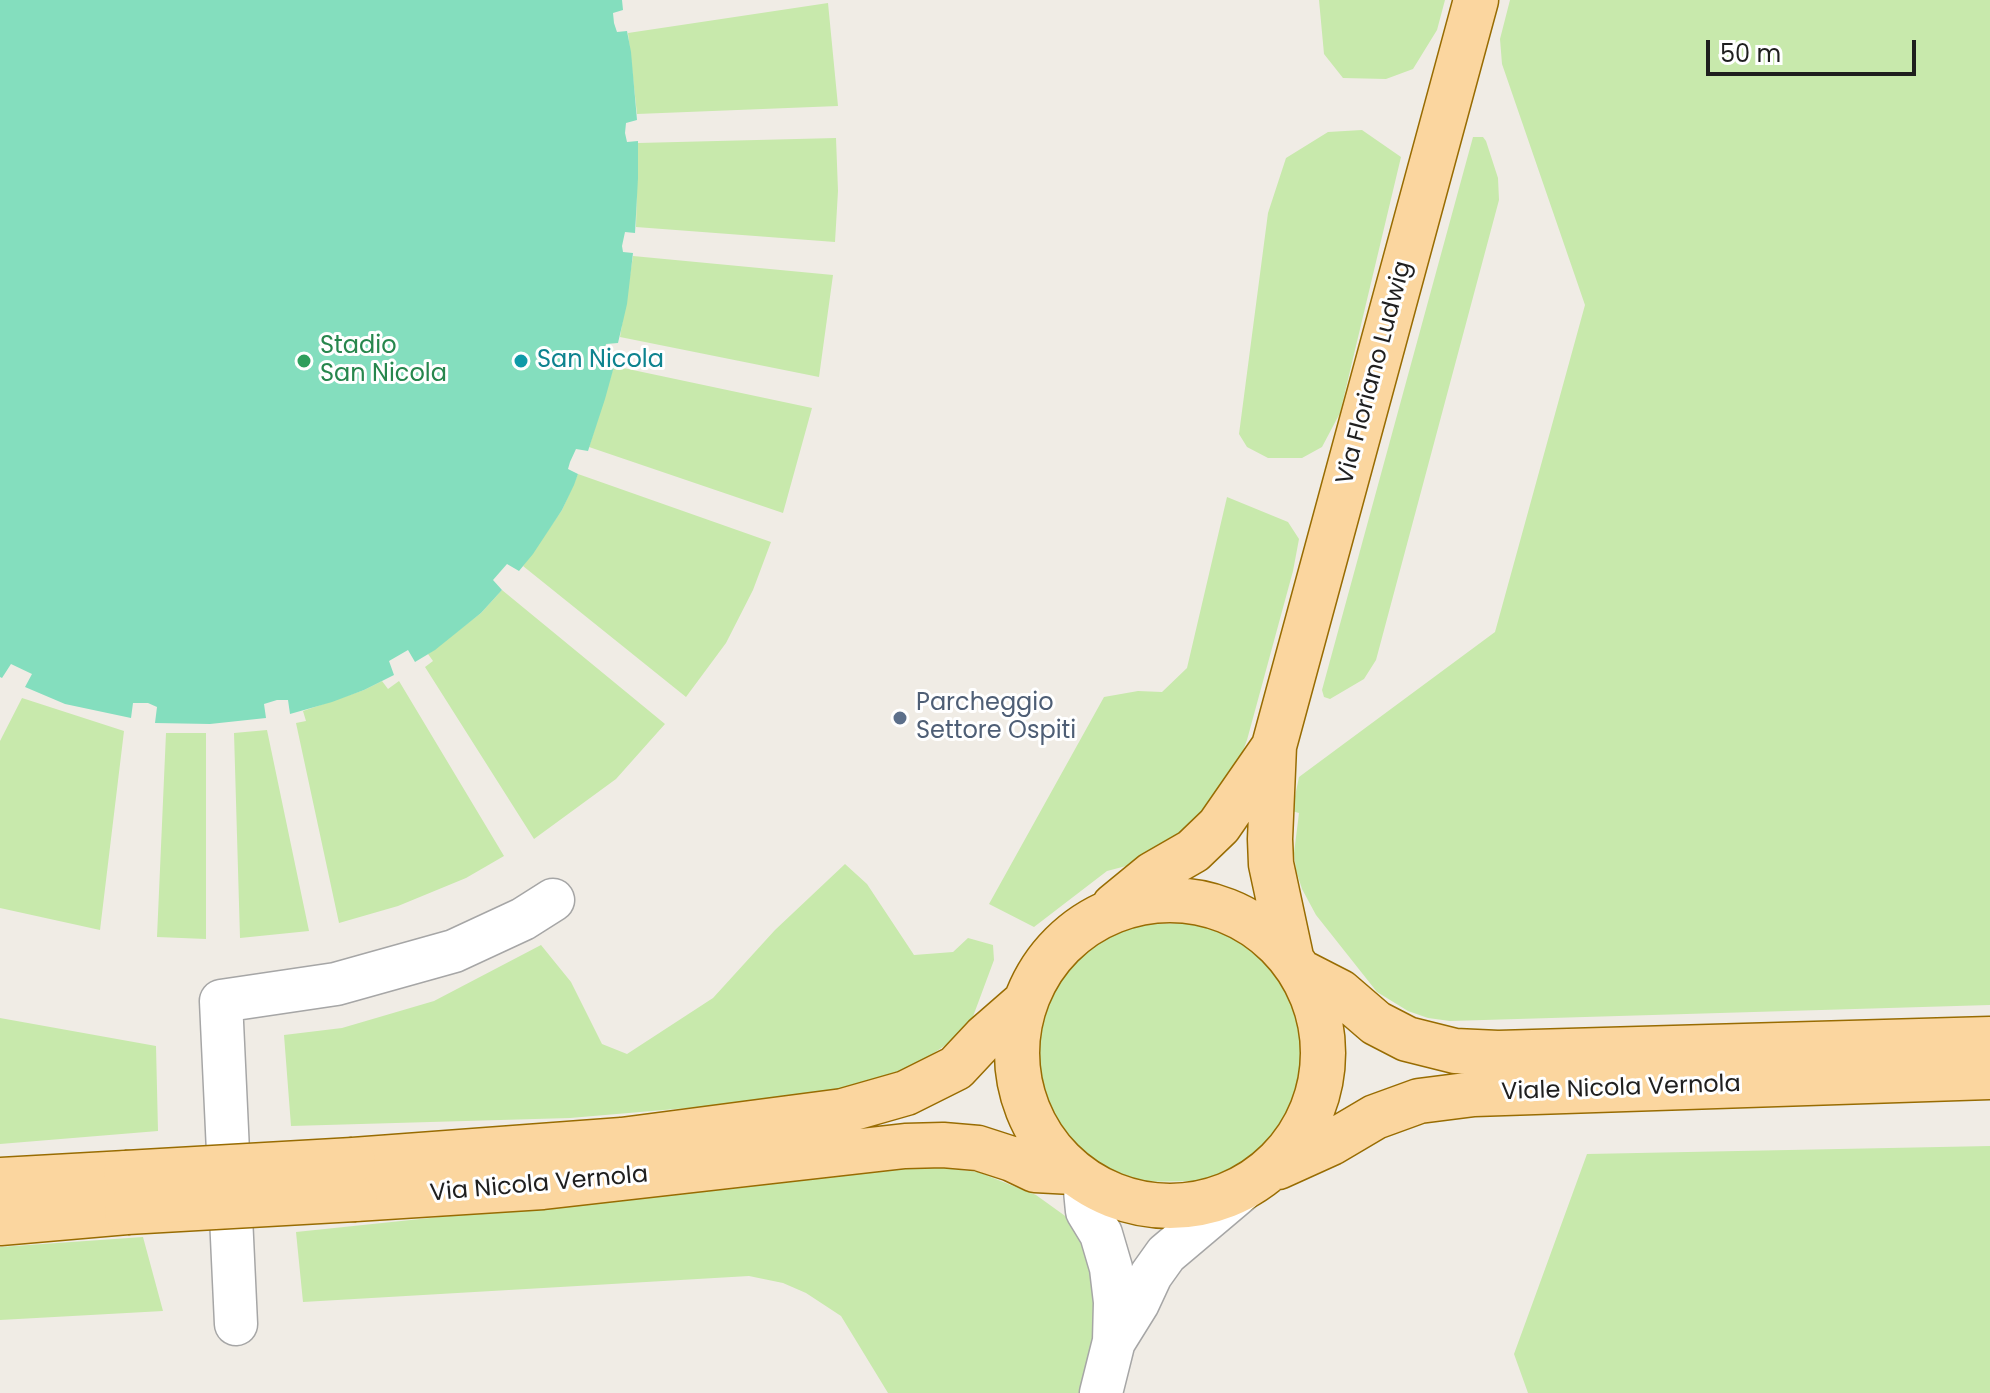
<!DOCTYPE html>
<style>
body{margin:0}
#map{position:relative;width:1990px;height:1393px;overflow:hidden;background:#f0ece5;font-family:Poppins,sans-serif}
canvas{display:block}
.scale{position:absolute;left:1706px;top:40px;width:210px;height:36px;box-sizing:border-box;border:4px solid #1f1f1f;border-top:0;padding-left:10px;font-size:24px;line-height:28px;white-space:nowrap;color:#1f1f1f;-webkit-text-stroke:6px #fff;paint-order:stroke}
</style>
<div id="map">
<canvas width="1990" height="1393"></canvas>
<div class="scale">50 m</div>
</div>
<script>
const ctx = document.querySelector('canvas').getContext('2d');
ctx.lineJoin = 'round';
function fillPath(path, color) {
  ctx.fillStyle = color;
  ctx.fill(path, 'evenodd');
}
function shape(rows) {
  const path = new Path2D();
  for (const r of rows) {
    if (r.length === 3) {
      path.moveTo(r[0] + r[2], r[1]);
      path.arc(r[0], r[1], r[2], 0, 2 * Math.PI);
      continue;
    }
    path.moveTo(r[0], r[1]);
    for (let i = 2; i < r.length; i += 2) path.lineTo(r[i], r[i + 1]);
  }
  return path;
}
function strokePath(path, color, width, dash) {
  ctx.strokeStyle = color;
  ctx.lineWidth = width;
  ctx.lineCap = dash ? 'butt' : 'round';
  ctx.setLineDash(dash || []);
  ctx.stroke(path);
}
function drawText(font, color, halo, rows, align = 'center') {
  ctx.font = font + ' Poppins,sans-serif';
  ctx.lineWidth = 6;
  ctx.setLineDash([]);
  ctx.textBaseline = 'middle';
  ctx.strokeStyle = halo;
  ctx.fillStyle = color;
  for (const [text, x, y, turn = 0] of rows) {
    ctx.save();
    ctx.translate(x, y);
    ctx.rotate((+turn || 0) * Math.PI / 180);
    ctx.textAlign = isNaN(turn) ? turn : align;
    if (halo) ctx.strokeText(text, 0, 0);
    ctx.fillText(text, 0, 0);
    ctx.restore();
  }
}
const grass = shape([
 [1319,0,1445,0,1437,30,1413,69,1386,79,1343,78,1324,54],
 [1510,0,1990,0,1990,1005,1450,1021,1428,1018,1408,1011,1377,992,1316,915,1302,889,1296,870,1294,853,1299,813,1292,811,1299,777,1495,632,1585,305,1502,64,1500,39],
 [828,3,838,106,637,114,628,33],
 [1362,130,1401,157,1340,413,1322,447,1302,458,1268,458,1247,447,1239,434,1268,213,1286,158,1328,132],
 [1473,137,1483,137,1486,141,1498,178,1499,200,1376,660,1364,679,1330,699,1324,697,1322,690],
 [836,138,838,191,835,242,636,227,638,143],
 [633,256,833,275,819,377,620,337],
 [614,366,812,408,783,513,589,447],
 [578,474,771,542,753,590,726,643,686,697,523,566,562,510],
 [1227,497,1288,522,1299,539,1293,571,1247,740,1226,797,1157,858,1107,871,1034,927,989,904,1104,697,1138,691,1162,692,1187,668],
 [502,590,665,724,616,779,534,839,425,667,433,661,428,654,481,613],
 [382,681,388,689,399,681,504,856,466,878,398,906,339,923,296,723,306,721,303,711,364,690],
 [22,698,124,731,100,930,0,908,0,741],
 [267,730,309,931,240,938,234,733],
 [166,733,206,733,206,939,157,937],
 [845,864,867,884,914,955,953,952,968,938,993,945,994,960,968,1030,910,1069,851,1087,734,1104,570,1118,291,1126,284,1035,342,1028,434,1001,541,945,571,982,602,1044,627,1054,713,998,775,930],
 [1191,923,1230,935,1264,959,1293,989,1306,1027,1305,1085,1289,1130,1253,1160,1201,1181,1128,1182,1079,1161,1054,1125,1036,1080,1034,1033,1049,993,1078,957,1129,925],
 [0,1018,156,1046,158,1131,0,1144],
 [1990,1146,1990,1393,1528,1393,1514,1354,1587,1154],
 [927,1166,978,1172,1036,1195,1068,1218,1090,1247,1100,1330,1080,1393,888,1393,841,1316,806,1293,783,1283,749,1276,303,1302,296,1232],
 [143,1237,163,1311,0,1320,0,1247]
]);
const pitch = shape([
 [0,0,622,0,623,10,613,13,614,23,617,32,627,31,631,52,637,120,626,123,625,133,627,142,638,141,638,178,635,233,625,232,622,246,623,252,633,253,627,304,618,343,606,344,603,359,615,363,605,399,588,451,576,449,570,462,568,469,578,474,574,485,562,510,533,554,519,571,507,564,493,580,502,590,481,613,435,650,415,662,408,650,389,661,394,675,364,690,332,702,290,714,288,700,277,700,264,704,266,718,210,724,155,723,157,707,148,703,133,703,131,718,65,704,25,687,32,674,11,664,2,678,0,677]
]);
const minor = shape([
 [1084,1180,1087,1211,1101,1234,1111,1268,1115,1302,1114,1341,1101,1393],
 [236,1324,221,1001,336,984,454,951,523,919,553,900],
 [1115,1340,1138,1303,1151,1275,1166,1254,1243,1189]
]);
const major = shape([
 [1170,1053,153],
 [1114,906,1153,874,1193,851,1219,826,1273,748],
 [1291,957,1271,864,1270,839,1274,746,1476,0],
 [1301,972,1340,992,1376,1023,1407,1039,1455,1051,1498,1053,1990,1039],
 [353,1160,622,1140,843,1111,906,1093,956,1068,985,1037,1024,1003],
 [1278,1167,1331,1143,1375,1117,1419,1101,1474,1094,1990,1077],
 [0,1180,126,1173],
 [355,1199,543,1187,905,1146,943,1145,978,1148,1012,1159,1035,1170,1073,1172],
 [0,1223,127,1212]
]);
const majorBridge = shape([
 [126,1173,353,1160],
 [127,1212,355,1199]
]);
const markers = [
 [304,361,8,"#2e9e5b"],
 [521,361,8,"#0f9aa8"],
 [900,718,8,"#5c6f8a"]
];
const leisureNames = [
 ["Stadio",320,347],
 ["San Nicola",320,375]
];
const cultureNames = [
 ["San Nicola",537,361]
];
const streetNames = [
 ["Via Floriano Ludwig",1375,373,-75],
 ["Viale Nicola Vernola",1621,1089,-2],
 ["Via Nicola Vernola",539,1185,-5]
];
const serviceNames = [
 ["Parcheggio",916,704],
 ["Settore Ospiti",916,732]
];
fillPath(grass, '#c8e9ac');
fillPath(pitch, '#84debe');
strokePath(minor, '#a6a6a6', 45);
strokePath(major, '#986c02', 47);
strokePath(minor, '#fff', 42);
strokePath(major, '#fbd69f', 44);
strokePath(majorBridge, '#986c02', 47, []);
strokePath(majorBridge, '#fbd69f', 44);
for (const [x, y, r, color] of markers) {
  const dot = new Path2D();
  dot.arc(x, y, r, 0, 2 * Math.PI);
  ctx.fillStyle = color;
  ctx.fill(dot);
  strokePath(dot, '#fff', 3);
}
drawText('24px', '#27864d', '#fff', leisureNames, 'left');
drawText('24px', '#0d838f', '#fff', cultureNames, 'left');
drawText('24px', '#1f1f1f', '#fff', streetNames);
drawText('24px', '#4e5e75', '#fff', serviceNames, 'left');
</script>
